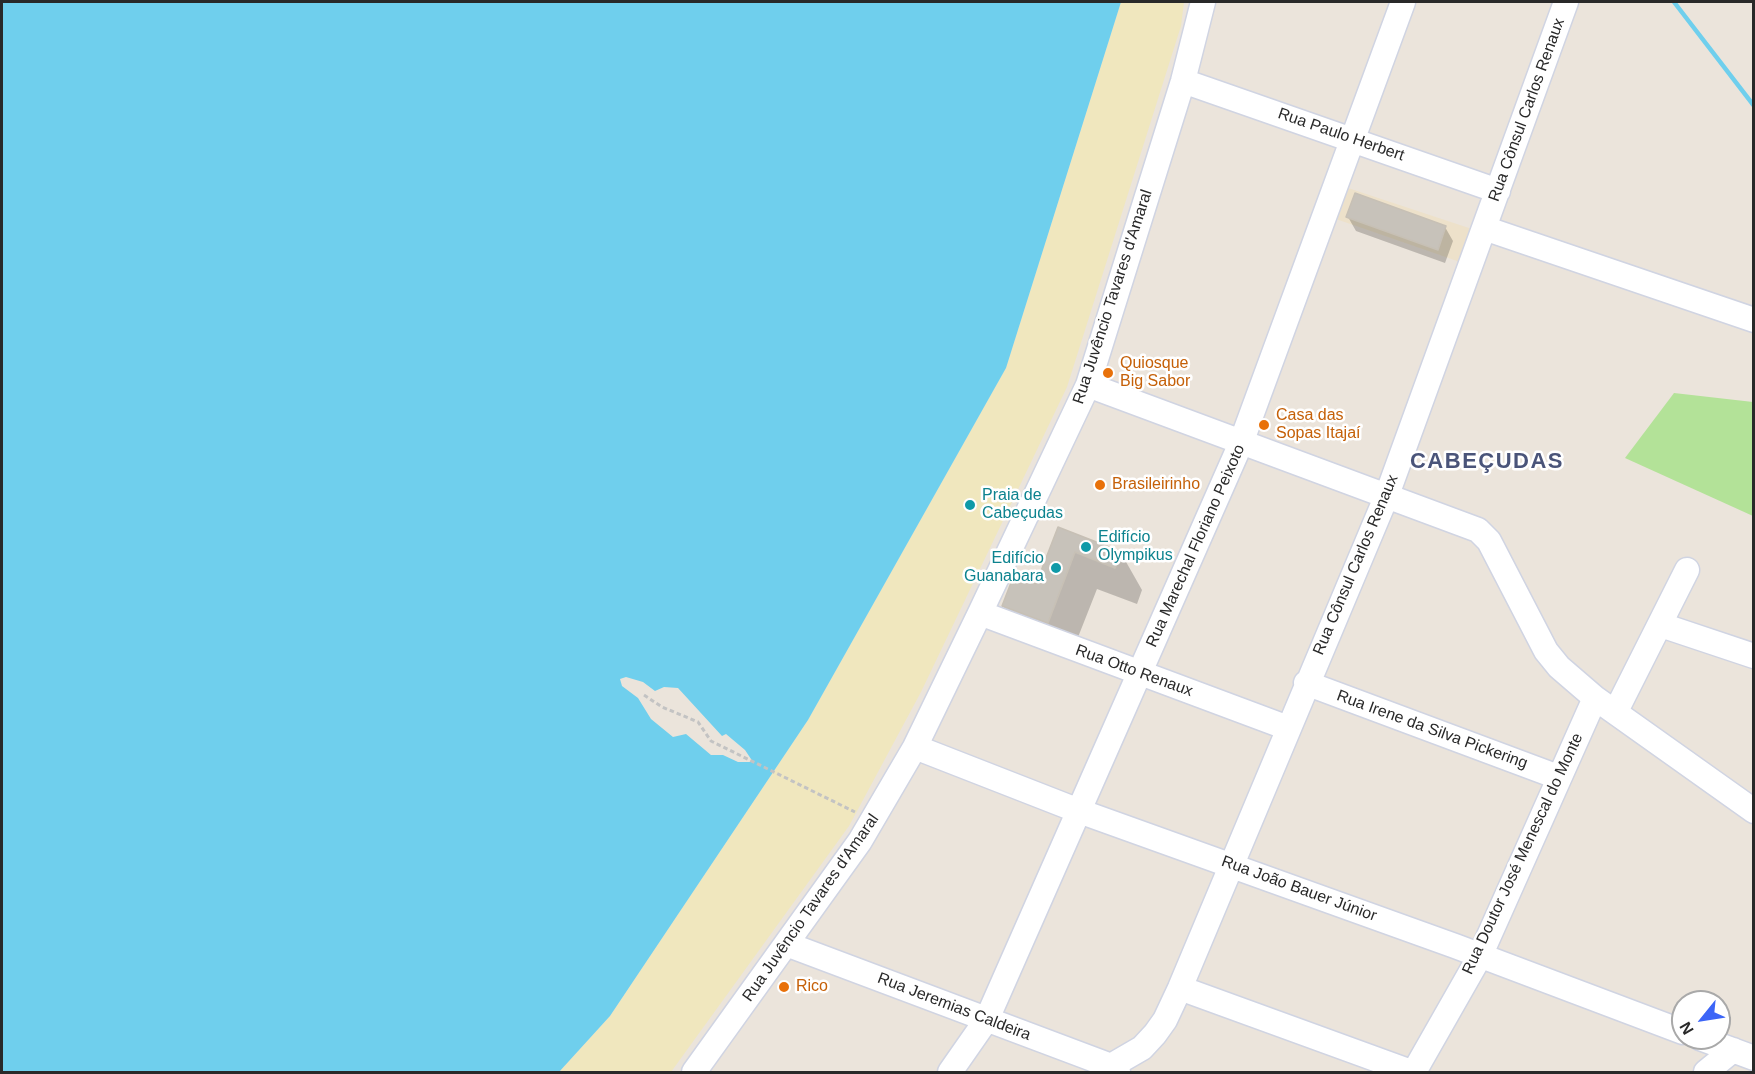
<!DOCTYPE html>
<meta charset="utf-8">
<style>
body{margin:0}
#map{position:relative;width:1755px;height:1074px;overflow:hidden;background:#ebe4db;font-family:Arial,sans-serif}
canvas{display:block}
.frame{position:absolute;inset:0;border:3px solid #292929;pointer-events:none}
.north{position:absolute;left:1671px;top:990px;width:60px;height:60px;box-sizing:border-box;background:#fff;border:2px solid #a9a9a9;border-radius:50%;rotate:240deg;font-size:16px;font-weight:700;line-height:24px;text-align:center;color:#292929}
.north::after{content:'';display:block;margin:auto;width:21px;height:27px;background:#3c65f7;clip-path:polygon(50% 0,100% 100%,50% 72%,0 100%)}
</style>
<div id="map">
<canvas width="1755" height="1074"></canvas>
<div class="frame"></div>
<div class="north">N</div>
</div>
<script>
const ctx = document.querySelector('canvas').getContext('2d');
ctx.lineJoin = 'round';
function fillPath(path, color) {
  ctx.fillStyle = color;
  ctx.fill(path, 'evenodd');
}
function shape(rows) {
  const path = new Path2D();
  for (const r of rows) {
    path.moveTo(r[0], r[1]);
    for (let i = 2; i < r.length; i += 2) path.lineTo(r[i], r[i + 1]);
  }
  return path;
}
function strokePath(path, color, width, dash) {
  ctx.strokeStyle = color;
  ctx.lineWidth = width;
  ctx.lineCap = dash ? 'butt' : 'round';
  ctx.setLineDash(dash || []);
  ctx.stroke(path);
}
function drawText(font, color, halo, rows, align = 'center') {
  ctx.font = font + ' Arial,sans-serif';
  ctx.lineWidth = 5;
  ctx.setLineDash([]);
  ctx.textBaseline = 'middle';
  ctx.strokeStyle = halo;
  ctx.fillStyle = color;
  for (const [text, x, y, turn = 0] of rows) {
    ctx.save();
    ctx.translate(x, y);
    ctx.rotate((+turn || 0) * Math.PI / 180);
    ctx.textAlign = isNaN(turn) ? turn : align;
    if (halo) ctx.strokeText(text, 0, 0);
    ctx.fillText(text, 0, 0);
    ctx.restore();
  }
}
const education = shape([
 [1345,187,1472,229,1460,262,1333,218]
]);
const green = shape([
 [1674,393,1753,402,1753,516,1625,458]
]);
const sand = shape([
 [1121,2,1184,2,1181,26,1067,387,921,692,849,826,671,1072,559,1072,610,1016,808,720,1006,368]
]);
const water = shape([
 [2,2,1121,2,1006,368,808,720,610,1016,559,1072,2,1072],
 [626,677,643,682,655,691,664,687,678,688,722,736,726,734,745,750,753,762,738,762,723,755,711,755,686,734,673,737,651,719,638,698,622,686,620,679]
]);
const shadow = shape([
 [1348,217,1445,227,1453,241,1445,263,1356,231],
 [1059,529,1121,553,1142,590,1137,604,1097,589,1069,660,1025,643,1003,606,1037,586]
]);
const stream = shape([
 [1674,2,1754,106]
]);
const building = shape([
 [1355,193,1446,226,1438,250,1346,217,1355,193],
 [1058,527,1122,552,1115,568,1075,552,1048,623,1002,606,1014,575,1036,584,1058,527]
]);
const path = shape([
 [644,695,662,707,698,722,711,741,855,812]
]);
const minor = shape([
 [1183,81,1498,191],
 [1484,228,1754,320],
 [1088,385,1478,530,1489,541,1546,651,1559,667,1595,698,1754,811],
 [980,613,1288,728],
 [1661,625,1754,656],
 [1306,683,1558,777],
 [1616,711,1687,570],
 [915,747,1079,811,1455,946,1683,1032],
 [789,945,1111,1066,1118,1072],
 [1180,988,1411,1072],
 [1700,1038,1754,1058],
 [1111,1066,1142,1048,1155,1034,1165,1020,1180,988,1387,495,1566,2],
 [694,1072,860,841,915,747,980,613,1088,385,1183,81,1203,2],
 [950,1072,987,1019,1241,443,1403,2],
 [1414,1072,1480,956,1595,698],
 [1706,1072,1733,1050]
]);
const markers = [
 [1108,373,6,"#e8710a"],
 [1264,425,6,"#e8710a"],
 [1100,485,6,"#e8710a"],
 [970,505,6,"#0f9aa8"],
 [1086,547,6,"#0f9aa8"],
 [1056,568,6,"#0f9aa8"],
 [784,987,6,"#e8710a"]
];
const streetNames = [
 ["Rua Cônsul Carlos Renaux",1527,110,-70],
 ["Rua Paulo Herbert",1341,135,19],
 ["Rua Juvêncio Tavares d'Amaral",1113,297,-72],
 ["Rua Marechal Floriano Peixoto",1196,546,-66],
 ["Rua Cônsul Carlos Renaux",1356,565,-67],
 ["Rua Otto Renaux",1134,671,20],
 ["Rua Irene da Silva Pickering",1432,730,20],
 ["Rua Doutor José Menescal do Monte",1523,854,-65],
 ["Rua João Bauer Júnior",1299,889,20],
 ["Rua Juvêncio Tavares d'Amaral",811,908,-55],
 ["Rua Jeremias Caldeira",954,1007,21]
];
const foodNames = [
 ["Quiosque",1120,364],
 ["Big Sabor",1120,382],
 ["Casa das",1276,416],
 ["Sopas Itajaí",1276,434],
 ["Brasileirinho",1112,485],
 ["Rico",796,987]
];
const cultureNames = [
 ["Praia de",982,496],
 ["Cabeçudas",982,514],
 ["Edifício",1098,538],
 ["Olympikus",1098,556],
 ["Edifício",1044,559,"right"],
 ["Guanabara",1044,577,"right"]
];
const districtNames = [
 ["CABEÇUDAS",1487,462]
];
fillPath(education, '#ede1ca');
fillPath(green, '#b3e298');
fillPath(sand, '#f0e7be');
fillPath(water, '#6fcfed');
fillPath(shadow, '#0003');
strokePath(stream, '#6fcfed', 4.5);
fillPath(building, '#c7c2ba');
strokePath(building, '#c7c0b5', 1.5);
strokePath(minor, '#d0d4e2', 27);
strokePath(path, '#c3c3c3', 3, [4.5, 3]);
strokePath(minor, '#fff', 24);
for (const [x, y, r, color] of markers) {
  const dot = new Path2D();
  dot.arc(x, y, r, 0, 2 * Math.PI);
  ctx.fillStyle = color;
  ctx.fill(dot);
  strokePath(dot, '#fff', 2);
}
drawText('16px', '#292929', '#fff', streetNames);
drawText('16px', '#c56008', '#fff', foodNames, 'left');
drawText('16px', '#0d838f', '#fff', cultureNames, 'left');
ctx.letterSpacing = '1.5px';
drawText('bold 22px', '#4a5479', '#fff', districtNames);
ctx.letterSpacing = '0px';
</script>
